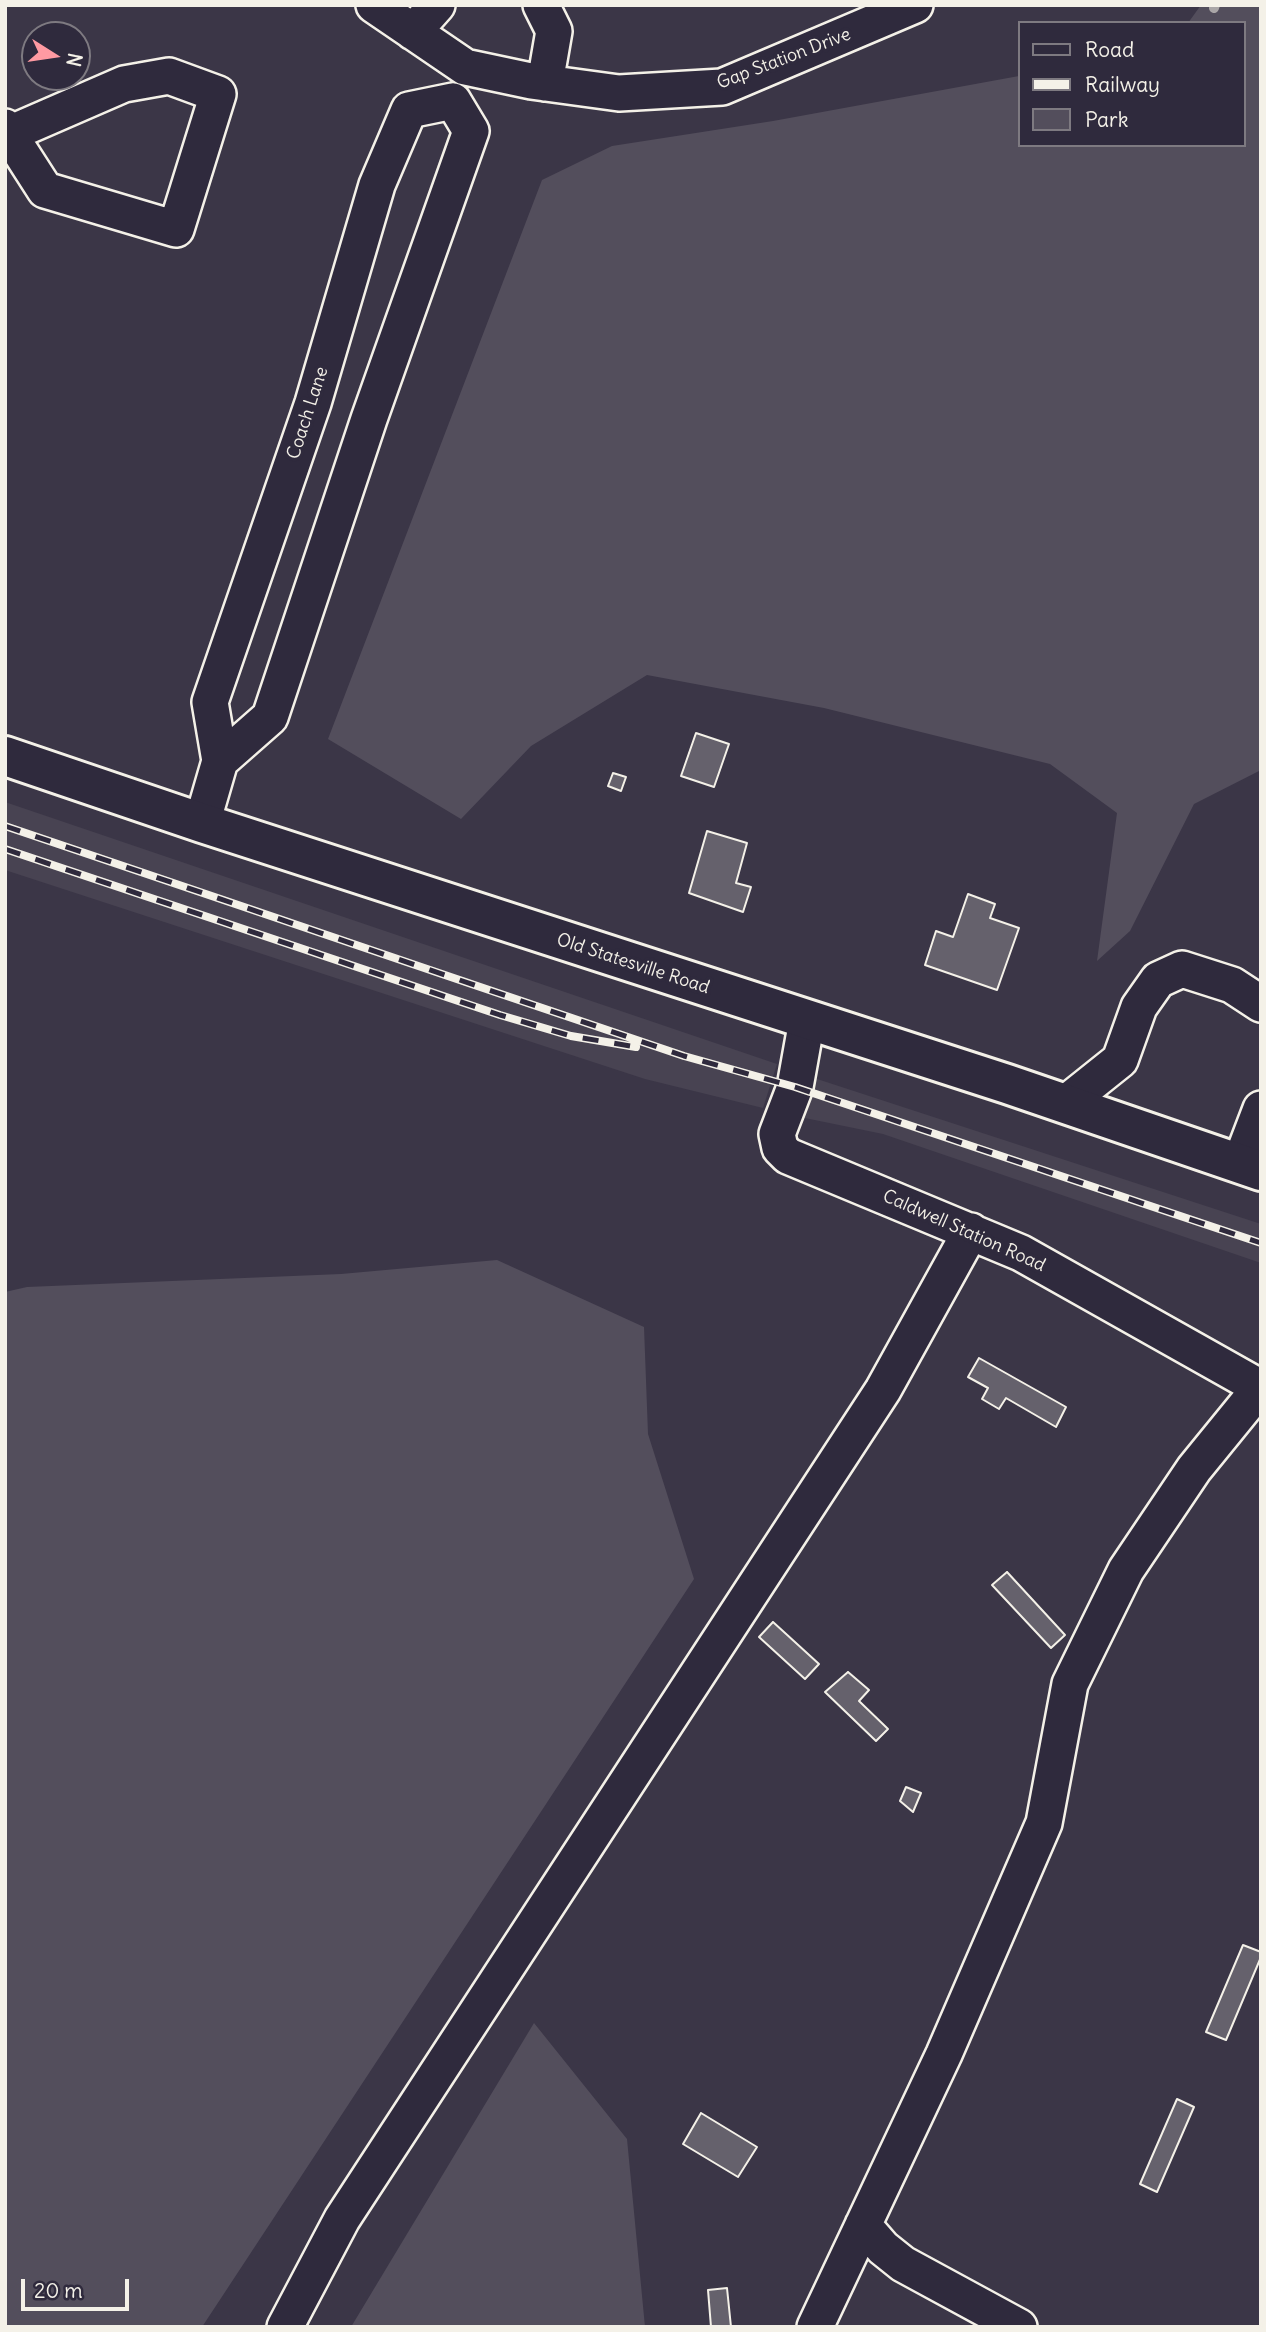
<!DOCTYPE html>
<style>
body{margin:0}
#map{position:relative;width:1266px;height:2332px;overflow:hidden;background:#3b3647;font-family:Delius,sans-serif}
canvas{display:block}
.frame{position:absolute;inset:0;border:7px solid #f4f1e8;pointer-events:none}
.legend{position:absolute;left:1018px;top:21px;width:228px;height:126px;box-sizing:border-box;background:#2f2a3d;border:2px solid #7e7a81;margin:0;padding:9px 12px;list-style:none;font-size:21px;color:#f4f1e8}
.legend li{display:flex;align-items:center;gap:14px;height:35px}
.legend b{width:35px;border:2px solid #7e7a81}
.north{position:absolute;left:21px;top:21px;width:70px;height:70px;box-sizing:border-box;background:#2f2a3d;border:2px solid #7e7a81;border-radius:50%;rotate:102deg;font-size:19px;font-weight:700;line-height:28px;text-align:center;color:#f4f1e8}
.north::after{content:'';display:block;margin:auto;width:24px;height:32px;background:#ff9aa2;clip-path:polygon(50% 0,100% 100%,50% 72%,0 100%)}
.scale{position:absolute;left:21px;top:2279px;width:108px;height:32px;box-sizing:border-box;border:4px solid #f4f1e8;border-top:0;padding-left:9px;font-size:21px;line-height:24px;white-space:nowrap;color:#f4f1e8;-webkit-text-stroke:5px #2f2a3d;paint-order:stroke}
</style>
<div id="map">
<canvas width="1266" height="2332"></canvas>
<div class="frame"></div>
<ul class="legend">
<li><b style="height:9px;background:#2f2a3d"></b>Road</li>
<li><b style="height:9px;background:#f4f1e8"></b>Railway</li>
<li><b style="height:19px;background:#534e5c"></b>Park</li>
</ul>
<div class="north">N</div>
<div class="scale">20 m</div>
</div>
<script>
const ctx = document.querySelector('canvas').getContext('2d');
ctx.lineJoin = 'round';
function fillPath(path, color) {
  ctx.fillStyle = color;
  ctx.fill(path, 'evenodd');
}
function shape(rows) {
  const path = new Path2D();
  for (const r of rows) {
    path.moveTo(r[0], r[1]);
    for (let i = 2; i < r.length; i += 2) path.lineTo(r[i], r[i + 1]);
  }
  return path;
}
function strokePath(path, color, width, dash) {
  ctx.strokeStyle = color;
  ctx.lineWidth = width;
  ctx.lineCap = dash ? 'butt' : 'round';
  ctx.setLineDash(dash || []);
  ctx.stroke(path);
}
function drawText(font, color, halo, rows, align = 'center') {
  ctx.font = font + ' Delius,sans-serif';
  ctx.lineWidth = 7;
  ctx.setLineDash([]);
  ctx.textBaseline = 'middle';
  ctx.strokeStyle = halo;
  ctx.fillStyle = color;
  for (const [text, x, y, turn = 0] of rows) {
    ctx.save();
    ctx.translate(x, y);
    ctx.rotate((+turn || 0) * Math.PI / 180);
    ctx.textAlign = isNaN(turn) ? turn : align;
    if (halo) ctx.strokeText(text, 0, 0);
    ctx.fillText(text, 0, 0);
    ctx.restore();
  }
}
const built = shape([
 [5,802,777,1064,763,1108,645,1079,5,870],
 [811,1077,1261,1224,1261,1263,883,1134,800,1117]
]);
const green = shape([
 [1201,5,1261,5,1261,770,1194,804,1130,931,1097,961,1117,813,1050,764,824,708,647,675,531,746,461,819,328,739,542,180,612,146,773,121,1019,76,1019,145,1243,145,1243,23,1188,23],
 [497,1260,644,1327,648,1434,694,1579,202,2327,5,2327,5,1292,27,1287,341,1274],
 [534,2023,627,2139,645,2327,351,2327]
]);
const stream = shape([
 [1214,8,1215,5]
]);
const building = shape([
 [696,733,729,744,714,787,681,776,696,733],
 [613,773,626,777,621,791,608,786,613,773],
 [707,831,747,843,736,883,751,887,743,912,689,893,707,831],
 [968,894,995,904,990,918,1019,928,997,990,925,965,936,931,953,937,968,894],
 [979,1358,1066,1407,1056,1427,1006,1398,999,1409,982,1399,988,1388,968,1377,979,1358],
 [1007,1572,1065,1635,1051,1648,992,1585,1007,1572],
 [773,1622,819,1664,805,1679,759,1637,773,1622],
 [848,1672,869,1690,859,1701,888,1729,876,1741,825,1692,848,1672],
 [906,1787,921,1793,913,1812,900,1801,906,1787],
 [1243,1945,1261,1952,1261,1957,1226,2040,1206,2032,1243,1945],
 [1177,2099,1194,2107,1157,2192,1140,2184,1177,2099],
 [701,2113,757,2147,738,2177,683,2144,701,2113],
 [727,2288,731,2327,711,2327,708,2290,727,2288]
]);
const minor = shape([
 [374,5,465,67,531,81,619,93,722,87,915,5],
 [541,5,554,31,545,83],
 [413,32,437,5],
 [5,127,9,134,45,190,176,229,218,94,169,76,124,84,9,134],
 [220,761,270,717,369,419,471,131,453,101],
 [202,823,220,761,210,702,313,403,377,185,409,110,453,101],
 [807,1020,795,1087,777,1134,780,1148,788,1156,1021,1253,1261,1388],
 [1065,1104,1120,1060,1139,1007,1158,980,1182,969,1232,985,1261,1004],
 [1240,1164,1261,1109],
 [863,2225,883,2248,903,2264,1019,2327],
 [285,2327,342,2219,883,1390,971,1231],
 [815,2327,944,2054,1044,1823,1070,1684,1126,1570,1194,1469,1260,1388]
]);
const major = shape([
 [5,756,202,823,1007,1084,1261,1171]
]);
const rail = shape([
 [5,826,684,1056,795,1087,1261,1243],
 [5,849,500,1015,571,1036,636,1047]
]);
const streetNames = [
 ["Gap Station Drive",784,59,-21],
 ["Coach Lane",308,413,-72],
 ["Old Statesville Road",633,964,18],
 ["Caldwell Station Road",964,1231,24]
];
fillPath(built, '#484352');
fillPath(green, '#534e5c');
strokePath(stream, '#aaa6a7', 10);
fillPath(building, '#65616c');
strokePath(building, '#f4f1e8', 2);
strokePath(minor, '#f4f1e8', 40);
strokePath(major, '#f4f1e8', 44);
strokePath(minor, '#2f2a3d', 35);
strokePath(major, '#2f2a3d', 38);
strokePath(rail, '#f4f1e8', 8);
strokePath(rail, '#2f2a3d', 5, [16]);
drawText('18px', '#f4f1e8', '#2f2a3d', streetNames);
</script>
